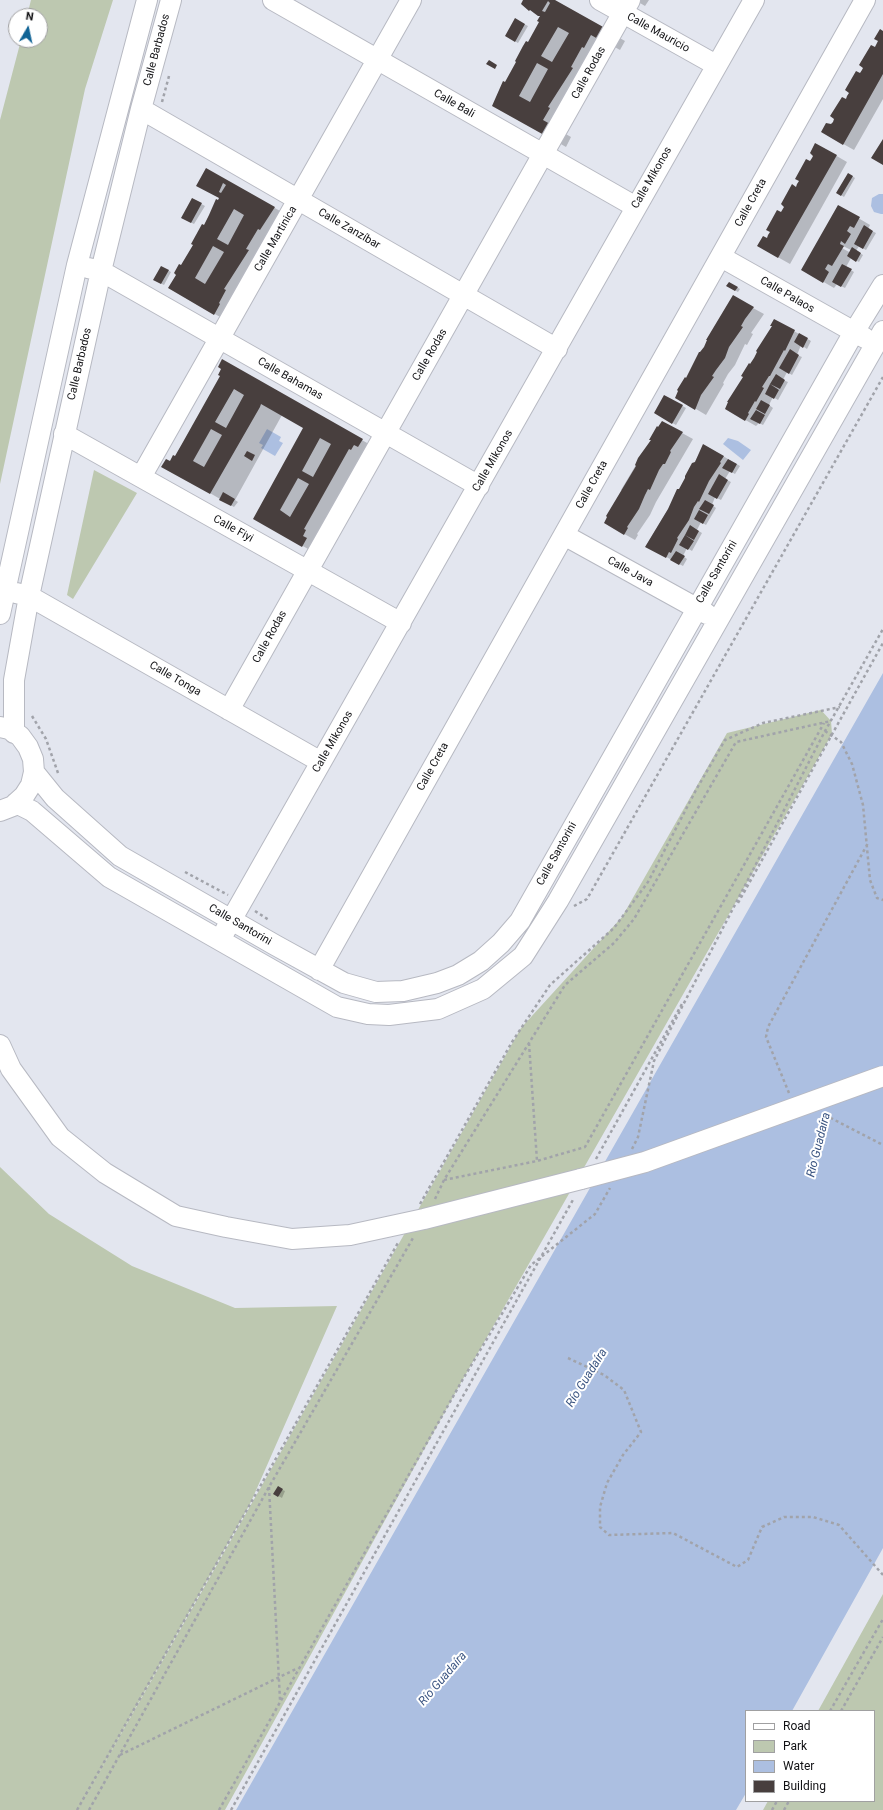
<!DOCTYPE html>
<meta charset="utf-8">
<style>
body{margin:0}
#map{position:relative;width:883px;height:1810px;overflow:hidden;background:#e3e6ef;font-family:Roboto,sans-serif}
canvas{display:block}
.legend{position:absolute;left:745px;top:1710px;width:130px;height:92px;box-sizing:border-box;background:#fff;border:1px solid #a0a0a1;margin:0;padding:5px 7px;list-style:none;font-size:12px;color:#111114}
.legend li{display:flex;align-items:center;gap:8px;height:20px}
.legend b{width:20px;border:1px solid #a0a0a1}
.north{position:absolute;left:8px;top:8px;width:40px;height:40px;box-sizing:border-box;background:#fff;border:1px solid #a0a0a1;border-radius:50%;rotate:9deg;font-size:11px;font-weight:700;line-height:16px;text-align:center;color:#111114}
.north::after{content:'';display:block;margin:auto;width:14px;height:18px;background:#106395;clip-path:polygon(50% 0,100% 100%,50% 72%,0 100%)}
</style>
<div id="map">
<canvas width="883" height="1810"></canvas>
<ul class="legend">
<li><b style="height:5px;background:#fff"></b>Road</li>
<li><b style="height:11px;background:#bdc8b0"></b>Park</li>
<li><b style="height:11px;background:#acbfe1"></b>Water</li>
<li><b style="height:11px;background:#483f3e"></b>Building</li>
</ul>
<div class="north">N</div>
</div>
<script>
const ctx = document.querySelector('canvas').getContext('2d');
ctx.lineJoin = 'round';
function fillPath(path, color) {
  ctx.fillStyle = color;
  ctx.fill(path, 'evenodd');
}
function shape(rows) {
  const path = new Path2D();
  for (const r of rows) {
    path.moveTo(r[0], r[1]);
    for (let i = 2; i < r.length; i += 2) path.lineTo(r[i], r[i + 1]);
  }
  return path;
}
function strokePath(path, color, width, dash) {
  ctx.strokeStyle = color;
  ctx.lineWidth = width;
  ctx.lineCap = dash ? 'butt' : 'round';
  ctx.setLineDash(dash || []);
  ctx.stroke(path);
}
function drawText(font, color, halo, rows, align = 'center') {
  ctx.font = font + ' Roboto,sans-serif';
  ctx.lineWidth = 4;
  ctx.setLineDash([]);
  ctx.textBaseline = 'middle';
  ctx.strokeStyle = halo;
  ctx.fillStyle = color;
  for (const [text, x, y, turn = 0] of rows) {
    ctx.save();
    ctx.translate(x, y);
    ctx.rotate((+turn || 0) * Math.PI / 180);
    ctx.textAlign = isNaN(turn) ? turn : align;
    if (halo) ctx.strokeText(text, 0, 0);
    ctx.fillText(text, 0, 0);
    ctx.restore();
  }
}
const green = shape([
 [31,0,113,0,85,89,0,484,0,120,21,40,40,40,40,16,27,16],
 [94,470,137,493,73,599,67,595],
 [821,710,831,721,832,734,463,1379,225,1810,0,1810,0,1167,49,1214,132,1266,235,1308,337,1306,250,1504,82,1803,521,1028,622,917,727,733],
 [883,1594,883,1810,763,1810,768,1801,874,1801,874,1711,818,1711]
]);
const water = shape([
 [879,194,883,194,883,214,881,214,874,212,871,206,872,198],
 [267,429,281,437,279,441,283,443,275,456,261,448,263,445,259,443],
 [728,438,738,441,751,450,743,460,723,444],
 [883,673,883,1548,792,1711,746,1711,746,1793,736,1810,236,1810]
]);
const shadow = shape([
 [524,0,553,0,625,41,620,50,613,46,564,133,571,137,566,147,493,105,541,22,540,16,522,4],
 [635,0,649,0,645,6],
 [516,20,528,26,518,43,506,36],
 [883,32,883,99,854,150,822,132,832,125],
 [816,144,847,162,790,264,758,246,767,239,813,159],
 [206,169,296,220,236,326,169,288,220,198],
 [849,174,855,178,844,197,838,193],
 [192,199,205,206,194,224,182,218],
 [838,206,870,225,868,229,876,233,866,250,859,246,856,251,863,255,859,262,851,258,846,267,854,272,845,288,837,284,834,288,803,270],
 [839,244,851,250,851,253,838,246],
 [162,267,171,272,164,285,154,280],
 [729,283,740,289,738,292,727,286],
 [753,308,764,314,751,333,753,334,747,345,745,344,735,365,728,374,723,383,724,384,706,415,676,397,687,379],
 [775,320,811,341,807,349,801,345,797,355,802,357,792,375,787,372,783,380,788,382,778,400,773,397,769,405,773,408,763,425,759,423,756,426,726,409,773,326],
 [222,361,383,452,324,558,255,519,306,430,303,427,282,415,235,500,238,502,234,507,163,466,175,457,221,376],
 [665,396,686,408,676,425,655,413],
 [658,428,682,433,693,439,656,502,650,515,637,534,638,535,635,540,605,523,623,491,621,490],
 [704,445,740,466,735,474,730,471,725,479,731,482,721,500,715,497,712,505,716,508,706,525,701,522,697,530,702,533,692,551,687,548,683,556,687,559,683,566,646,546,679,491],
 [278,1488,285,1491,282,1498,275,1494]
]);
const building = shape([
 [523,0,555,0,605,28,598,39,591,35,584,48,582,47,571,67,573,68,548,107,550,108,543,120,550,124,544,135,492,106,503,81,505,82,516,62,515,61,523,46,526,41,528,42,539,22,537,21,540,16,538,16,530,10,529,11,521,4],
 [548,1,550,3,545,12,542,11],
 [558,27,569,33,552,62,541,56],
 [537,63,548,69,530,102,519,96],
 [515,18,525,24,515,42,505,36],
 [880,29,883,31,883,74,843,145,821,132,826,123,831,124,833,122,834,119,830,116,842,97,846,99,847,96,849,93,845,90,856,71,860,73,862,70,863,68,859,65,871,45,875,47,878,41,874,39],
 [489,60,497,65,495,69,486,64],
 [883,139,883,165,871,158],
 [815,143,837,155,778,258,757,246,763,236,767,238,768,235,770,232,766,230,777,210,781,212,784,207,781,204,792,184,796,187,797,184,799,181,795,179,806,159,810,161,812,158,813,156,810,153],
 [206,168,275,207,260,230,258,229,246,249,249,250,224,289,226,290,219,303,220,304,214,315,168,288,176,275,174,273,179,264,181,265,193,245,191,244,202,224,204,225,209,215,216,199,218,200,219,198,196,186],
 [223,183,226,185,221,193,219,192],
 [234,209,244,215,228,245,217,239],
 [213,246,224,252,205,284,195,278],
 [848,173,853,176,841,196,836,193],
 [192,198,202,203,191,223,181,218],
 [838,205,860,217,854,228,850,226,847,231,851,234,845,244,841,241,840,244,844,246,832,266,828,264,825,269,829,272,823,283,801,270],
 [864,225,873,231,863,249,854,244],
 [852,247,861,253,856,262,847,256],
 [842,264,852,269,841,287,832,282],
 [161,266,169,270,161,284,153,280],
 [729,282,738,287,735,291,726,286],
 [733,295,754,307,745,319,741,326,743,327,729,347,725,358,716,370,712,376,714,377,701,395,695,410,675,398,678,391,677,390,685,377,686,378,699,352,700,352,704,347,707,340,706,340],
 [774,319,795,330,785,351,784,350,770,376,769,376,762,387,764,388,756,402,755,401,748,413,749,414,745,421,725,409,728,402,727,402,743,377,741,376,749,363,750,364,754,358,757,352,756,351,772,326,770,326],
 [799,333,808,338,803,348,794,342],
 [790,349,799,355,789,374,779,368],
 [222,359,363,439,358,447,354,445,351,450,349,449,304,529,306,530,303,536,307,538,302,547,253,519,303,428,261,404,260,407,210,494,161,467,166,459,170,461,173,455,175,456,183,442,220,376,218,375,221,369,218,367],
 [234,389,244,395,226,428,215,422],
 [211,429,222,435,204,467,193,461],
 [320,438,331,444,313,477,302,471],
 [298,478,309,484,290,517,280,510],
 [776,374,785,380,780,389,770,384],
 [770,384,779,390,774,399,765,394],
 [664,395,683,405,672,424,654,413],
 [761,400,770,405,765,414,756,409],
 [756,410,765,415,760,424,750,419],
 [662,421,683,432,670,451,671,452,665,464,663,464,659,470,650,490,648,489,645,495,639,509,627,527,628,528,624,535,604,523,607,517,606,516,636,466,635,465,638,458,651,440,649,440,657,426,658,427],
 [703,444,724,456,720,462,721,463,709,481,699,502,698,501,694,507,689,520,677,538,678,539,671,553,669,552,666,558,645,547,668,509,677,489,679,489,685,478,685,476,692,463,695,462],
 [247,451,255,455,252,461,244,456],
 [728,459,737,464,732,473,722,468],
 [719,474,728,480,717,499,708,494],
 [223,492,235,499,231,506,219,500],
 [705,500,714,505,709,514,699,509],
 [699,510,708,515,703,524,694,519],
 [690,525,699,531,694,540,685,535],
 [685,535,694,541,688,550,679,545],
 [676,551,685,556,679,565,670,560],
 [278,1486,283,1489,278,1497,273,1494]
]);
const path = shape([
 [162,102,169,76],
 [32,716,46,739,58,773],
 [825,731,841,742,852,764,863,805,870,880,877,898,883,900],
 [185,872,228,895],
 [738,903,883,643],
 [574,906,587,899,883,377],
 [255,911,269,920],
 [529,1043,537,1161],
 [789,1093,766,1037,768,1027,868,843],
 [825,1115,883,1145],
 [632,1149,638,1137,654,1061,825,731,883,629],
 [596,1159,682,1004],
 [444,1180,537,1161,585,1147,824,723],
 [435,1199,444,1180,565,985,614,943,634,919,736,742,831,721],
 [420,1204,512,1042,550,985,614,928,648,882,696,790,725,740,763,723,840,707],
 [568,1358,604,1375,624,1390,641,1432,623,1455,607,1483,600,1507,600,1527,609,1535,673,1533,737,1567,748,1560,762,1527,784,1517,813,1517,839,1525,883,1575],
 [269,1487,280,1700],
 [830,1711,883,1619],
 [841,1711,883,1637],
 [120,1755,298,1668],
 [77,1810,399,1241],
 [89,1810,269,1487,413,1238],
 [219,1810,463,1379,531,1265,595,1214,610,1188],
 [231,1810,574,1198],
 [772,1810,777,1801],
 [784,1810,789,1801]
]);
const minor = shape([
 [273,0,636,207],
 [600,0,716,65],
 [141,109,557,349],
 [721,257,865,338],
 [88,268,101,271,479,486],
 [64,434,401,623],
 [141,477,411,0],
 [564,535,707,614],
 [16,593,29,596,321,762],
 [0,614,77,265,147,0],
 [229,710,630,0],
 [0,727,9,729,20,736,28,747,33,759,34,772,31,785,24,796,13,806,0,811],
 [14,733,14,680,29,596,101,271,141,109,171,0],
 [34,772,55,798,120,856,275,945,344,983,376,992,403,991,437,983,458,975,481,961,501,943,520,921,854,332,883,285],
 [16,803,32,811,109,877,337,1007,368,1014,389,1015,438,1009,483,989,523,956,558,901,883,331],
 [225,931,754,0],
 [319,970,865,0],
 [0,1045,11,1069,60,1137,105,1173,176,1216,226,1227,292,1239,350,1235,424,1219,581,1179]
]);
const minorBridge = shape([
 [581,1179,645,1162,883,1076]
]);
const streetNames = [
 ["Calle Mauricio",658,33,29],
 ["Calle Barbados",157,50,-75],
 ["Calle Rodas",589,73,-61],
 ["Calle Bali",454,104,30],
 ["Calle Mikonos",652,178,-60],
 ["Calle Creta",751,203,-61],
 ["Calle Zanzíbar",349,229,30],
 ["Calle Martinica",276,239,-60],
 ["Calle Palaos",787,295,30],
 ["Calle Rodas",430,355,-60],
 ["Calle Barbados",80,364,-77],
 ["Calle Bahamas",290,379,30],
 ["Calle Mikonos",493,461,-60],
 ["Calle Creta",592,485,-61],
 ["Calle Fiyi",233,529,29],
 ["Calle Java",630,572,29],
 ["Calle Santorini",717,572,-60],
 ["Calle Rodas",270,637,-61],
 ["Calle Tonga",175,679,30],
 ["Calle Mikonos",333,742,-60],
 ["Calle Creta",433,767,-61],
 ["Calle Santorini",557,854,-61],
 ["Calle Santorini",240,925,30]
];
const waterNames = [
 ["Río Guadaíra",819,1145,-76],
 ["Río Guadaíra",587,1378,-58],
 ["Río Guadaíra",443,1679,-49]
];
fillPath(green, '#bdc8b0');
fillPath(water, '#acbfe1');
fillPath(shadow, '#0003');
fillPath(building, '#483f3e');
strokePath(minor, '#b7b9c2', 22);
strokePath(path, '#a1a3aa', 2.5, [3, 3]);
strokePath(minor, '#fff', 20);
strokePath(minorBridge, '#b7b9c2', 22, []);
strokePath(minorBridge, '#fff', 20);
drawText('11px', '#111114', '#fff', streetNames);
drawText('italic 12px', '#3a5481', '#fff', waterNames);
</script>
